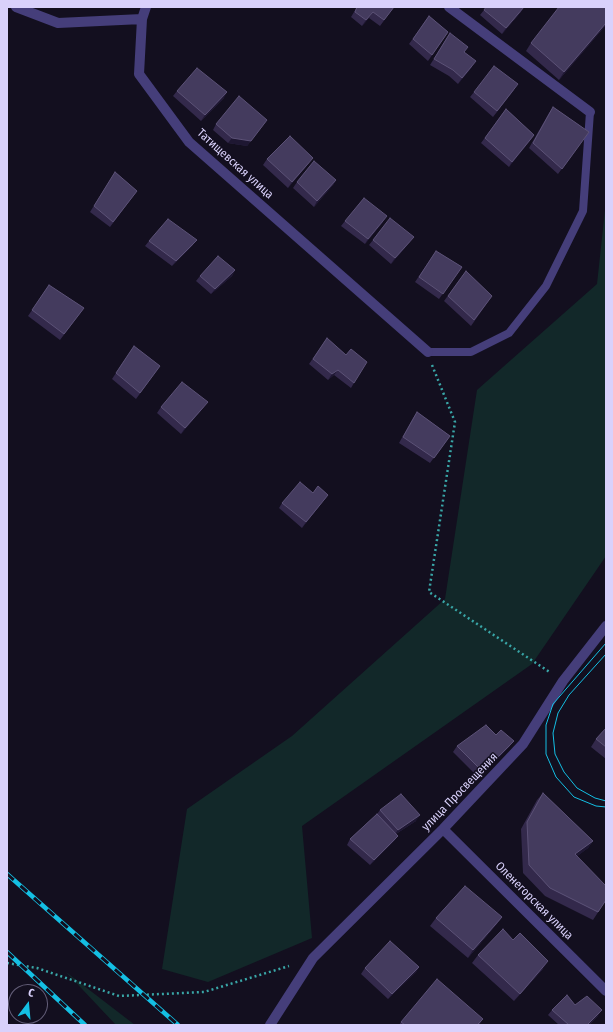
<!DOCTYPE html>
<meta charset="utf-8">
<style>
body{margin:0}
#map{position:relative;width:613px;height:1032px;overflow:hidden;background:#130f1f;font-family:"Fira Sans Condensed",sans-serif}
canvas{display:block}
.frame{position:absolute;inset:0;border:8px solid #d9d1fb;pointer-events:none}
.north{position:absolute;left:8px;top:984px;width:40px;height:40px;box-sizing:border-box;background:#130f1f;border:1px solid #625d77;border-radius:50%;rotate:16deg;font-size:11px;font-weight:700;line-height:16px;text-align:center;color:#d9d1fb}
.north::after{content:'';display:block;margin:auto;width:14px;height:18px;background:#14bfe3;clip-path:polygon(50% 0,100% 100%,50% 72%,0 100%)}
</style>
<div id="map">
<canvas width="613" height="1032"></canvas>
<div class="frame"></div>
<div class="north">С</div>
</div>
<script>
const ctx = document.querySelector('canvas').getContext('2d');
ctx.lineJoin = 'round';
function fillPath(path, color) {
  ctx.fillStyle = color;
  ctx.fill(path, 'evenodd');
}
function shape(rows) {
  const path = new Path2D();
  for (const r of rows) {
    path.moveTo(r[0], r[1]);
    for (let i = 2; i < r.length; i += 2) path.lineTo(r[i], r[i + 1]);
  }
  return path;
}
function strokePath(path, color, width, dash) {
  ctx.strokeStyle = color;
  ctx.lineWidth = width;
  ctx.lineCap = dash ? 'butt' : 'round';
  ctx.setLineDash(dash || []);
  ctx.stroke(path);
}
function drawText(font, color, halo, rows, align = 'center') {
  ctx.font = font + ' "Fira Sans Condensed",sans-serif';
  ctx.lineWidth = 3;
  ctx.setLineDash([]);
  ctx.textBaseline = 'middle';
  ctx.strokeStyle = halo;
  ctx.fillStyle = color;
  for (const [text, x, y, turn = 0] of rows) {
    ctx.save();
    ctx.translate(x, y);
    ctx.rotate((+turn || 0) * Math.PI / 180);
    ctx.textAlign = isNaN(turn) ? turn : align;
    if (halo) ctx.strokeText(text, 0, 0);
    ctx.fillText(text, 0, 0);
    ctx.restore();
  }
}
const green = shape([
 [606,201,606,556,532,664,302,826,312,938,208,982,162,969,187,809,292,736,445,599,477,390,597,284],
 [66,972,135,1025,116,1025]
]);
const path = shape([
 [432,365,455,422,429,592,551,673],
 [7,963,37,968,119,996,204,992,289,966]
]);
const lane = shape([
 [428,352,471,352,509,333,546,286,583,211,590,112]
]);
const street = shape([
 [16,7,58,23,142,19,139,74,189,142,428,352],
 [449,7,590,112],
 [142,19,146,7],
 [443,829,606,991],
 [270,1025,313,958,443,829,523,744,563,681,606,626]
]);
const tram = shape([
 [606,643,553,704,546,725,546,754,556,777,574,797,596,806,606,807],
 [606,654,569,695,558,713,553,733,555,754,564,772,577,788,595,798,606,801]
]);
const rail = shape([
 [7,874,178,1025],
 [7,952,85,1025]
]);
const wall = shape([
 [357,7,394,7,380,26,369,18,362,26,351,17],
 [606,7,606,25,559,80,526,51,531,43],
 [484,10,521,12,502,34,480,15],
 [429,16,448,32,428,61,409,44],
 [450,33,464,52,472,67,458,84,449,76,430,65],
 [514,90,493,117,470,97,474,92],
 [177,91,224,98,201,121,173,96],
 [553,107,589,132,558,174,529,148,549,113],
 [506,109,534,135,509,167,481,143],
 [267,120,247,146,228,143,213,130,216,124],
 [267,159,309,163,288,188,263,165],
 [115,172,137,191,110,227,90,212],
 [336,180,333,185,314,207,293,188,297,182],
 [345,221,383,222,365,244,341,226],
 [373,240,410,242,391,264,369,245],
 [149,241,193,245,172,266,145,246],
 [436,251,462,267,439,299,415,282],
 [235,270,232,276,211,294,196,281,200,276],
 [466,271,492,296,471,326,444,301],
 [49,285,84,308,60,340,28,316],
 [327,338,346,355,354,383,351,388,334,375,328,380,309,364],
 [134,346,160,366,136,399,112,379],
 [161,407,204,407,181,434,157,413],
 [417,412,450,436,430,463,399,443,413,418],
 [318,486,328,495,302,528,279,508,282,503,313,493],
 [606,728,606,759,591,747,596,739],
 [496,735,510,746,479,778,453,752,457,746],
 [543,793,593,841,588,848,577,856,606,900,593,920,545,896,523,873,521,829,537,800],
 [380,810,416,821,396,834,398,836,394,841,370,865,347,845,350,839,377,814],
 [502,917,496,925,468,958,430,926,436,918],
 [513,940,543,969,514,1001,472,963,478,955],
 [419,967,416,972,388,999,361,974,365,968],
 [575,1005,598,1016,589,1025,559,1025,548,1015,552,1010],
 [483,1019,479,1025,399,1025,401,1022]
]);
const shadedWall = shape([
 [524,7,521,12,502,34,506,28],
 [373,12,369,18,362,26,366,20],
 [606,23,606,25,559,80,564,72],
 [476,61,472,67,458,84,462,78],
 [227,92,224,98,201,121,205,115],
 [267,120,247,146,228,143,232,138],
 [534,135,531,140,509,167,512,162],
 [313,158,309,163,288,188,292,182],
 [336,180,333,185,314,207,317,201],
 [387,216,383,222,365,244,368,239],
 [414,237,410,242,391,264,395,258],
 [197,240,193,245,172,266,176,261],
 [235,270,232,276,211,294,215,289],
 [338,370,334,375,328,380,332,374],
 [208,402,204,407,181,434,185,428],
 [328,495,324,500,302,528,306,522],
 [514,741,510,746,479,778,483,772],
 [420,815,416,821,394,835,398,830],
 [398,836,394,841,370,865,374,860],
 [593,841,588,848,570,862,575,854],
 [502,917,496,925,468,958,473,950],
 [548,961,543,969,514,1001,520,994],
 [419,967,416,972,388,999,392,994],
 [602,1010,598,1016,589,1025,587,1025]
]);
const building = shape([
 [357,7,394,7,384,20,373,12,366,20,355,12,357,7],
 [486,7,524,7,506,28,484,10,486,7],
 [559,7,606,7,606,23,564,72,531,43,559,7],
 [429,16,448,32,432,55,413,39,429,16],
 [450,33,468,47,464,52,476,61,462,78,453,70,434,59,450,33],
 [494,66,518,84,497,111,474,92,494,66],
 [197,68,227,92,205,115,177,91,197,68],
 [239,96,267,120,251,141,232,138,216,124,239,96],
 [553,107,589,132,562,169,533,143,553,107],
 [506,109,534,135,512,162,485,138,506,109],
 [290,136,313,158,292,182,267,159,290,136],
 [314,161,336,180,317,201,297,182,314,161],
 [115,172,137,191,113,222,94,206,115,172],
 [364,198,387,216,368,239,345,221,364,198],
 [390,218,414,237,395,258,373,240,390,218],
 [168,219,197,240,176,261,149,241,168,219],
 [436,251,462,267,443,294,419,277,436,251],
 [218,256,235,270,215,289,200,276,218,256],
 [466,271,492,296,474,320,448,296,466,271],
 [49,285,84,308,64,334,32,310,49,285],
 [327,338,346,355,351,349,367,362,354,383,338,370,332,374,313,359,327,338],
 [134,346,160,366,140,393,116,373,134,346],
 [182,382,208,402,185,428,161,407,182,382],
 [417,412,450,436,434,458,403,437,417,412],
 [300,482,313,493,318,486,328,495,306,522,282,503,300,482],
 [486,725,496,735,501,730,514,741,483,772,457,746,486,725],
 [606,728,606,747,596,739,606,728],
 [543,793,593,841,575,854,606,886,606,900,598,912,550,888,529,865,527,822,543,793],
 [401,794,420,815,398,830,380,810,401,794],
 [377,814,398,836,374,860,350,839,377,814],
 [465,886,502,917,473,950,436,918,465,886],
 [503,929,513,940,520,933,548,961,520,994,478,955,503,929],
 [390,941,419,967,392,994,365,968,390,941],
 [437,979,483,1019,477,1025,405,1025,401,1022,437,979],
 [567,995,575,1005,587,996,602,1010,587,1025,569,1025,552,1010,567,995]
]);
const streetNames = [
 ["Татищевская улица",235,164,42],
 ["улица Просвещения",460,792,-46],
 ["Оленегорская улица",534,901,45]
];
fillPath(green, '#122829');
strokePath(path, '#39a6a7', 2.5, [2, 3]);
strokePath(lane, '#453e7a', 8);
strokePath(street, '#453e7a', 10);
strokePath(tram, '#14bfe3', 1);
strokePath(rail, '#14bfe3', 4.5);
strokePath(rail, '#130f1f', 3, [9]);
fillPath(wall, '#33294b');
fillPath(shadedWall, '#1e1732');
fillPath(building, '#443b5e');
strokePath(building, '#5c5277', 1);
drawText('12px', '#d9d1fb', '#130f1f', streetNames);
</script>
